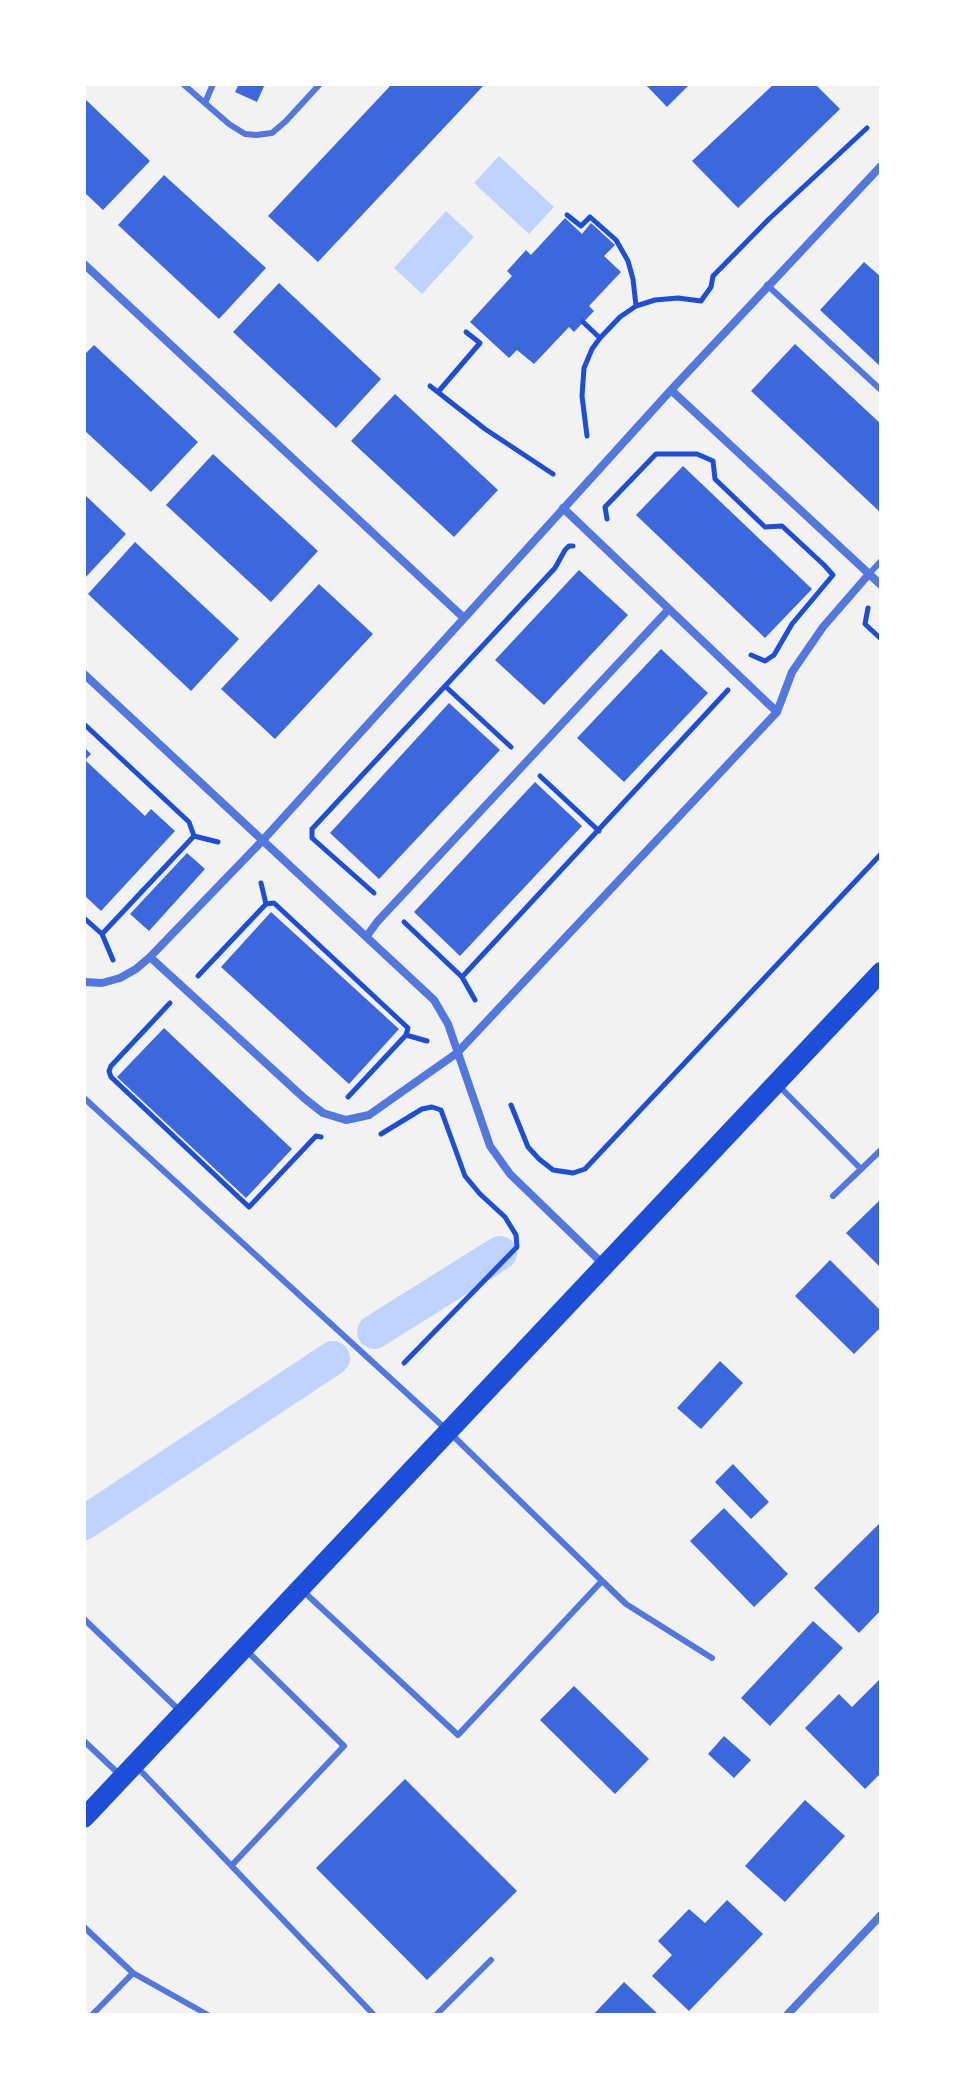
<!DOCTYPE html>
<style>
body{margin:0}
#map{position:relative;width:965px;height:2099px;overflow:hidden;background:#f2f2f2;font-family:"Asap Condensed",sans-serif}
canvas{display:block}
.frame{position:absolute;inset:0;border:86px solid #fff;pointer-events:none}
</style>
<div id="map">
<canvas width="965" height="2099"></canvas>
<div class="frame"></div>
</div>
<script>
const ctx = document.querySelector('canvas').getContext('2d');
ctx.lineJoin = 'round';
function fillPath(path, color) {
  ctx.fillStyle = color;
  ctx.fill(path, 'evenodd');
}
function shape(rows) {
  const path = new Path2D();
  for (const r of rows) {
    path.moveTo(r[0], r[1]);
    for (let i = 2; i < r.length; i += 2) path.lineTo(r[i], r[i + 1]);
  }
  return path;
}
function strokePath(path, color, width, dash) {
  ctx.strokeStyle = color;
  ctx.lineWidth = width;
  ctx.lineCap = dash ? 'butt' : 'round';
  ctx.setLineDash(dash || []);
  ctx.stroke(path);
}
const water = shape([
 [499,156,554,207,529,234,474,183],
 [446,211,474,237,422,294,394,268]
]);
const canal = shape([
 [374,1332,500,1253],
 [84,1523,333,1358]
]);
const building = shape([
 [239,84,265,84,257,102,235,92],
 [392,84,485,84,318,262,268,216],
 [645,84,690,84,667,107],
 [774,84,815,84,840,109,738,208,692,161],
 [84,98,150,161,103,210,84,192],
 [164,175,266,268,219,319,118,225],
 [565,218,582,234,591,223,615,245,604,256,621,272,589,306,594,311,574,332,569,327,534,364,517,350,509,358,470,322,512,276,507,271,526,250,531,255],
 [864,262,881,277,881,367,820,310],
 [279,283,381,379,336,428,233,332],
 [795,344,881,424,881,513,751,391],
 [94,345,198,442,151,492,84,430,84,355],
 [395,394,498,490,454,537,351,441],
 [213,454,318,551,271,602,166,505],
 [683,466,812,589,765,638,636,515],
 [84,494,126,534,84,579],
 [135,542,239,639,191,691,88,594],
 [579,570,628,615,544,705,495,660],
 [319,584,373,634,275,739,221,689],
 [661,649,708,693,624,782,577,738],
 [449,703,500,750,379,879,330,833],
 [84,747,91,754,85,760,145,816,151,809,175,831,101,911,84,895],
 [535,782,582,826,460,956,414,912],
 [187,853,205,869,149,931,130,914],
 [271,912,399,1029,349,1084,221,967],
 [164,1028,292,1149,246,1198,117,1077],
 [881,1199,881,1268,846,1233],
 [830,1260,881,1311,881,1327,854,1354,795,1296],
 [720,1361,743,1383,701,1429,677,1408],
 [733,1464,769,1502,751,1519,715,1482],
 [724,1508,788,1574,754,1607,690,1541],
 [881,1522,881,1610,859,1633,814,1588],
 [813,1621,843,1648,770,1726,741,1698],
 [881,1678,881,1773,865,1789,805,1728,839,1694,852,1707],
 [574,1686,649,1759,615,1794,540,1720],
 [724,1736,751,1760,734,1778,708,1754],
 [405,1779,517,1891,427,1980,316,1868],
 [805,1800,845,1836,785,1902,745,1866],
 [727,1900,763,1934,689,2011,652,1976,672,1955,658,1941,689,1909,705,1923],
 [624,1982,659,2015,593,2015]
]);
const path = shape([
 [567,215,581,226,590,217,616,240,628,261,633,279,636,306],
 [583,322,600,338],
 [430,386,485,429,553,474],
 [438,392,480,343,466,332],
 [587,436,582,396,584,368,592,349,600,338,620,317,636,306,655,300,678,298,701,301,711,287,713,276,769,219,867,128],
 [607,519,605,507,656,454,697,454,713,461,715,479,765,527,782,526,824,565,833,575,792,624,774,655,765,661,751,655],
 [868,608,865,624,881,639],
 [445,686,511,747],
 [84,724,189,822,194,836,218,842],
 [540,776,599,831],
 [261,883,266,904],
 [374,893,312,838,312,829,555,568,565,550,569,546,573,546],
 [84,918,102,934,113,960],
 [404,922,462,977,475,1000],
 [102,934,194,836],
 [198,976,266,904,274,903,408,1028,406,1035,348,1097],
 [462,977,728,690],
 [170,1003,111,1066,109,1071,111,1077,249,1207,316,1136,321,1137],
 [406,1035,427,1041],
 [511,1105,528,1147,539,1159,553,1170,573,1173,585,1169,881,854],
 [381,1134,422,1109,432,1107,441,1110,465,1176,480,1194,505,1217,516,1235,517,1247,404,1363]
]);
const service = shape([
 [183,84,229,124,245,134,256,135,272,133,286,121,320,84],
 [205,103,213,84],
 [767,285,881,390],
 [869,574,881,561],
 [779,1086,861,1169],
 [84,1098,448,1431,626,1604,712,1658],
 [833,1196,881,1150],
 [303,1591,458,1735,601,1582],
 [84,1619,180,1711],
 [84,1741,120,1775],
 [137,1767,374,2015],
 [232,1865,344,1746,246,1650],
 [84,1927,133,1973,208,2015],
 [92,2015,133,1973],
 [436,2015,491,1960]
]);
const minor = shape([
 [84,264,464,618],
 [671,390,881,585],
 [563,508,777,712],
 [84,674,434,1000,448,1024,490,1146,510,1174,604,1265],
 [367,936,377,922,669,609],
 [150,957,304,1098,323,1113,346,1120,369,1115,457,1053,777,712,792,672,823,627,869,574],
 [84,982,102,983,120,978,136,969,150,957,263,840,671,390,881,166],
 [787,2015,881,1915]
]);
const primary = shape([
 [84,1818,881,972]
]);
fillPath(water, '#bfd3fe');
strokePath(canal, '#bfd3fe', 34);
fillPath(building, '#3d67dc');
strokePath(path, '#1d4ed8', 5);
strokePath(service, '#5277de', 6);
strokePath(minor, '#5277de', 8);
strokePath(primary, '#1d4ed8', 20);
</script>
